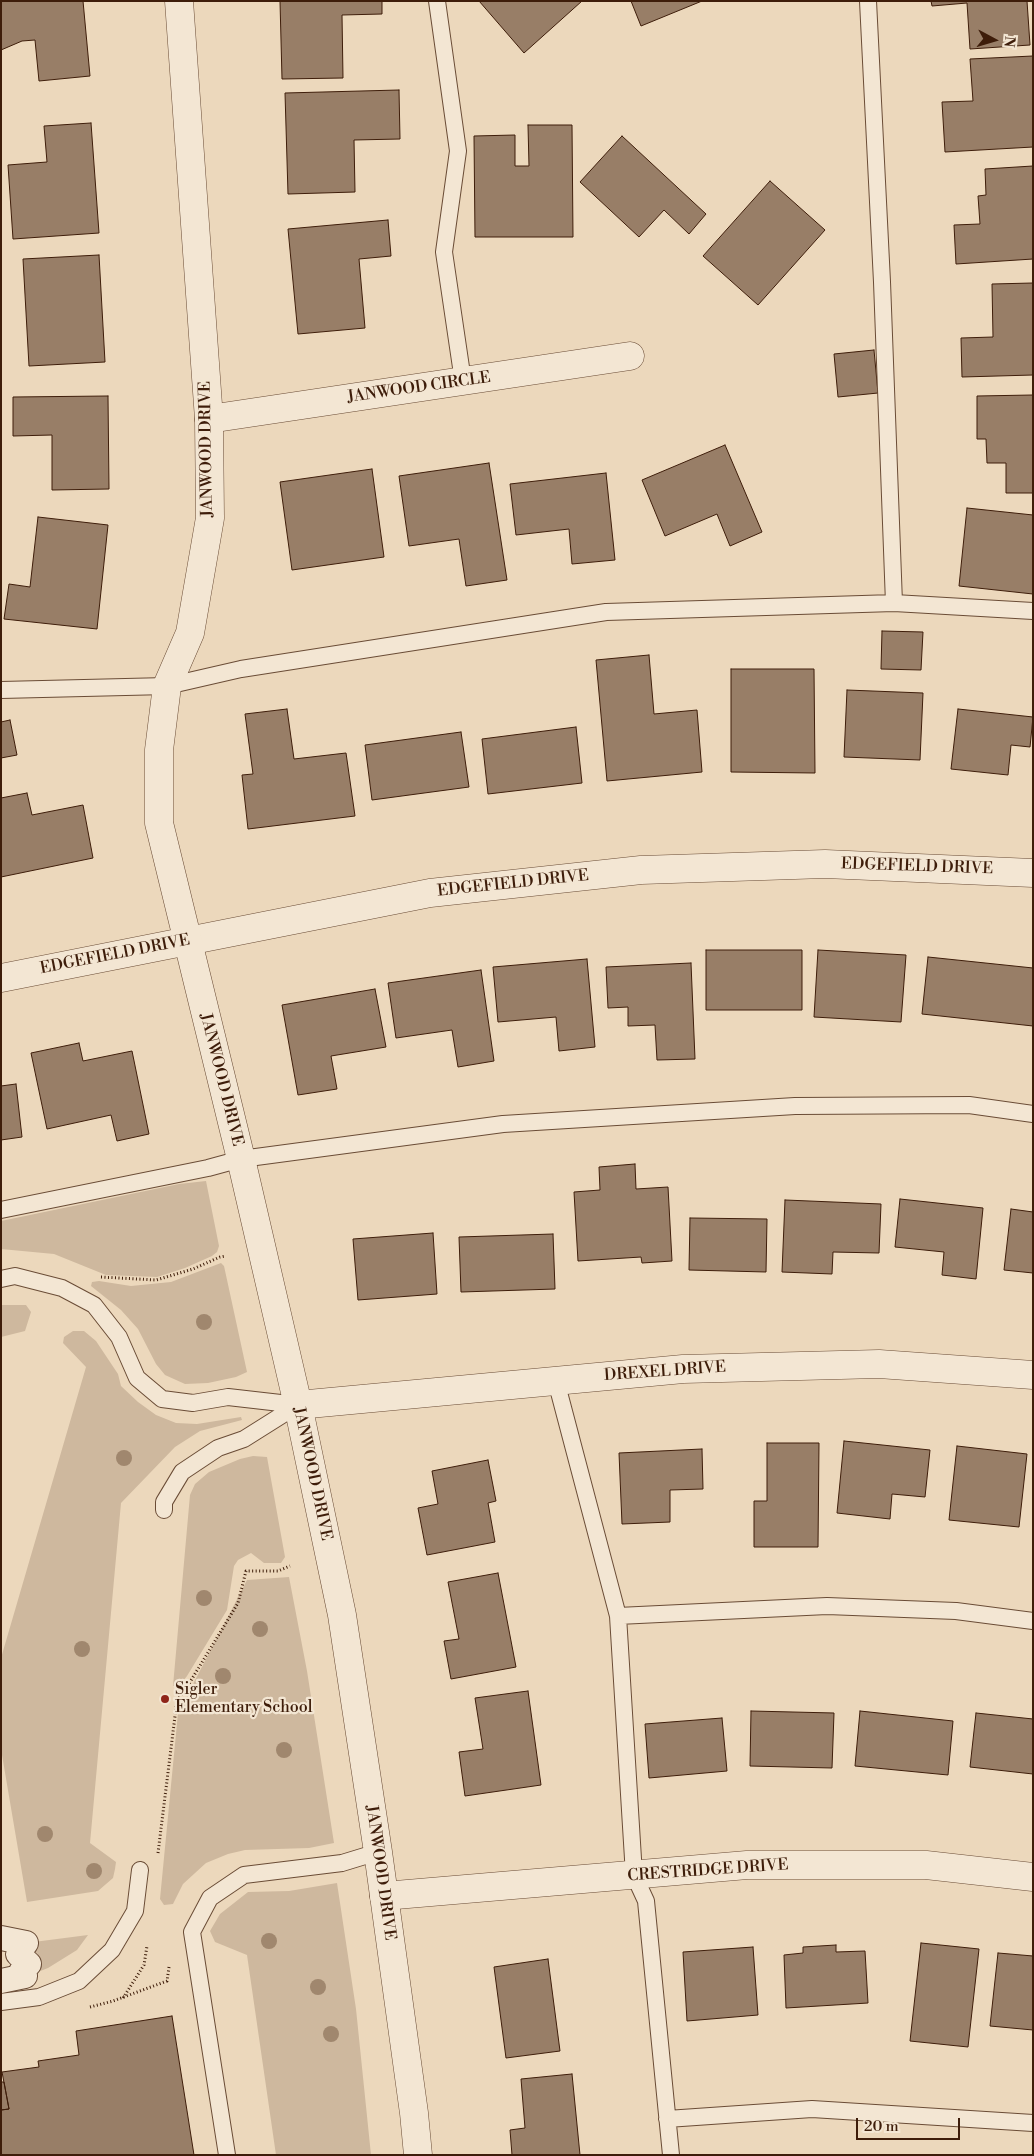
<!DOCTYPE html>
<style>
body{margin:0}
#map{position:relative;width:1034px;height:2156px;overflow:hidden;background:#ecd8bc;font-family:"Libre Bodoni",serif}
canvas{display:block}
.frame{position:absolute;inset:0;border:2px solid #3e1d0a;pointer-events:none}
.north{position:absolute;left:969px;top:15px;width:50px;height:50px;-webkit-text-stroke:4px #f3e6d3;paint-order:stroke;rotate:96deg;font-size:14px;font-weight:700;line-height:20px;text-align:center;color:#3e1d0a}
.north::after{content:'';display:block;margin:auto;width:18px;height:22px;background:#3e1d0a;clip-path:polygon(50% 0,100% 100%,50% 72%,0 100%)}
.scale{position:absolute;left:856px;top:2118px;width:104px;height:22px;box-sizing:border-box;border:2px solid #3e1d0a;border-top:0;padding-left:6px;font-size:15px;line-height:18px;white-space:nowrap;color:#3e1d0a;-webkit-text-stroke:4px #f3e6d3;paint-order:stroke}
</style>
<div id="map">
<canvas width="1034" height="2156"></canvas>
<div class="frame"></div>
<div class="north">N</div>
<div class="scale">20 m</div>
</div>
<script>
const ctx = document.querySelector('canvas').getContext('2d');
ctx.lineJoin = 'round';
function fillPath(path, color) {
  ctx.fillStyle = color;
  ctx.fill(path, 'evenodd');
}
function shape(rows) {
  const path = new Path2D();
  for (const r of rows) {
    path.moveTo(r[0], r[1]);
    for (let i = 2; i < r.length; i += 2) path.lineTo(r[i], r[i + 1]);
  }
  return path;
}
function strokePath(path, color, width, dash) {
  ctx.strokeStyle = color;
  ctx.lineWidth = width;
  ctx.lineCap = dash ? 'butt' : 'round';
  ctx.setLineDash(dash || []);
  ctx.stroke(path);
}
function drawText(font, color, halo, rows, align = 'center') {
  ctx.font = font + ' "Libre Bodoni",serif';
  ctx.lineWidth = 4.5;
  ctx.setLineDash([]);
  ctx.textBaseline = 'middle';
  ctx.strokeStyle = halo;
  ctx.fillStyle = color;
  for (const [text, x, y, turn = 0] of rows) {
    ctx.save();
    ctx.translate(x, y);
    ctx.rotate((+turn || 0) * Math.PI / 180);
    ctx.textAlign = isNaN(turn) ? turn : align;
    if (halo) ctx.strokeText(text, 0, 0);
    ctx.fillText(text, 0, 0);
    ctx.restore();
  }
}
const green = shape([
 [206,1181,219,1246,217,1252,212,1256,185,1268,157,1277,106,1275,54,1254,1,1249,1,1221,179,1184],
 [221,1263,224,1266,247,1372,236,1377,208,1383,185,1384,165,1375,156,1364,138,1329,121,1310,91,1286,92,1282,99,1281,131,1286,171,1282],
 [1,1305,26,1305,31,1312,25,1331,1,1337],
 [73,1331,84,1331,96,1341,118,1374,121,1386,138,1402,156,1415,176,1423,197,1424,241,1417,242,1420,200,1431,175,1447,121,1503,90,1843,116,1862,115,1869,113,1878,98,1891,27,1902,1,1749,1,1658,86,1367,63,1343,64,1337],
 [253,1456,267,1457,285,1557,281,1563,264,1563,251,1553,238,1560,234,1566,227,1610,187,1676,179,1686,173,1686,190,1495,195,1484,209,1472,240,1459],
 [289,1577,307,1671,334,1843,309,1848,245,1850,228,1854,206,1863,183,1884,173,1904,164,1905,160,1899,178,1713,247,1580],
 [337,1883,356,2009,371,2155,276,2155,247,1955,215,1942,210,1931,220,1914,248,1892,289,1891],
 [88,1935,77,1950,48,1968,25,1977,26,1943]
]);
const building = shape([
 [1,1,83,1,90,76,39,81,35,40,22,41,1,50,1,1],
 [280,1,382,1,382,14,342,15,343,78,282,79,280,1],
 [479,1,582,1,524,53,479,1],
 [631,1,702,1,641,26,631,1],
 [931,1,1027,1,1030,45,970,49,967,3,932,6,931,1],
 [1033,56,1033,147,945,152,942,102,973,101,970,59,1033,56],
 [399,90,400,139,354,140,355,192,288,194,285,93,399,90],
 [91,123,99,233,13,239,8,165,47,162,44,126,91,123],
 [528,125,572,125,573,237,475,237,474,136,515,135,515,166,529,166,528,125],
 [622,136,706,214,689,234,664,210,639,237,580,182,622,136],
 [1033,166,1033,259,956,264,954,225,980,224,978,196,986,195,985,169,1033,166],
 [770,181,825,230,758,305,703,256,770,181],
 [388,220,391,256,359,259,365,328,298,334,288,229,388,220],
 [99,255,105,362,29,366,23,259,99,255],
 [1033,283,1033,375,962,377,961,338,993,337,992,284,1033,283],
 [874,350,878,393,838,397,834,354,874,350],
 [1033,395,1033,493,1006,493,1006,463,987,463,986,439,977,439,977,396,1033,395],
 [108,396,109,489,52,490,52,435,13,436,13,397,108,396],
 [725,445,762,532,730,546,717,514,665,536,642,480,725,445],
 [489,463,507,580,466,586,459,539,409,546,399,476,489,463],
 [372,469,384,557,292,570,280,482,372,469],
 [606,473,615,560,572,564,569,529,516,535,510,484,606,473],
 [967,508,1033,515,1033,594,959,586,967,508],
 [38,517,108,525,97,629,4,619,9,584,30,587,38,517],
 [882,631,923,632,921,670,881,669,882,631],
 [649,655,654,714,697,710,702,772,607,781,596,660,649,655],
 [731,669,814,669,815,773,731,772,731,669],
 [847,690,923,693,920,760,844,757,847,690],
 [287,709,294,759,346,753,355,816,248,829,242,775,253,774,245,714,287,709],
 [958,709,1033,717,1030,747,1011,745,1008,775,951,769,958,709],
 [10,720,17,755,1,758,1,722,10,720],
 [576,727,582,783,488,794,482,739,576,727],
 [461,732,469,787,372,800,365,745,461,732],
 [27,793,32,815,83,805,93,858,1,877,1,798,27,793],
 [706,950,802,950,802,1010,706,1010,706,950],
 [818,950,906,955,901,1022,814,1017,818,950],
 [928,957,1033,968,1033,1026,922,1014,928,957],
 [587,959,595,1047,559,1051,556,1017,498,1022,493,967,587,959],
 [691,963,695,1059,657,1060,655,1025,628,1026,628,1007,608,1008,606,967,691,963],
 [481,970,494,1061,458,1067,452,1030,396,1038,388,983,481,970],
 [375,989,386,1047,331,1056,337,1089,298,1095,282,1005,375,989],
 [79,1043,83,1061,132,1051,149,1134,117,1141,111,1115,47,1129,31,1053,79,1043],
 [16,1084,22,1137,1,1140,1,1086,16,1084],
 [635,1164,636,1189,668,1187,672,1261,642,1263,641,1257,578,1261,574,1192,600,1190,599,1167,635,1164],
 [900,1199,983,1208,976,1279,942,1275,944,1252,895,1247,900,1199],
 [785,1200,881,1204,879,1253,833,1252,832,1274,782,1272,785,1200],
 [1011,1209,1033,1212,1033,1273,1004,1270,1011,1209],
 [690,1218,767,1219,766,1272,689,1270,690,1218],
 [433,1233,437,1294,358,1300,353,1239,433,1233],
 [553,1234,555,1289,461,1292,459,1237,553,1234],
 [844,1441,930,1450,925,1497,892,1494,890,1519,837,1513,844,1441],
 [767,1443,819,1443,818,1547,754,1547,754,1501,767,1501,767,1443],
 [957,1446,1027,1454,1019,1527,949,1520,957,1446],
 [702,1449,703,1489,670,1490,670,1522,622,1524,619,1453,702,1449],
 [488,1460,496,1501,488,1503,495,1542,427,1555,418,1508,438,1504,432,1471,488,1460],
 [498,1573,516,1667,451,1679,444,1641,459,1639,448,1582,498,1573],
 [528,1691,541,1785,465,1796,459,1752,483,1749,475,1698,528,1691],
 [751,1711,834,1713,832,1768,750,1766,751,1711],
 [860,1711,953,1721,948,1775,855,1766,860,1711],
 [976,1713,1033,1719,1033,1774,970,1767,976,1713],
 [722,1718,727,1771,649,1778,645,1724,722,1718],
 [921,1943,979,1949,968,2047,910,2041,921,1943],
 [836,1945,836,1952,865,1951,868,2003,786,2008,784,1955,803,1953,803,1947,836,1945],
 [753,1947,758,2015,687,2021,683,1952,753,1947],
 [998,1953,1033,1956,1033,2030,990,2026,998,1953],
 [548,1959,560,2051,506,2058,494,1967,548,1959],
 [172,2016,194,2155,1,2155,1,2110,9,2109,2,2072,39,2067,38,2061,79,2055,76,2031,172,2016],
 [572,2074,580,2155,512,2155,510,2130,525,2128,521,2079,572,2074],
 [1,2082,4,2082,9,2109,1,2110,1,2082]
]);
const path = shape([
 [101,1277,156,1280,193,1269,220,1257,226,1256],
 [158,1853,177,1700,187,1687,238,1603,246,1571,278,1571,290,1566],
 [123,1998,144,1965,147,1946],
 [90,2007,113,2001,167,1981,169,1967]
]);
const service = shape([
 [437,1,458,151,444,252,463,381],
 [868,1,882,282,894,603],
 [1,690,167,686,241,669,606,612,894,603,1033,611],
 [1,1210,208,1168,241,1159,503,1124,795,1106,969,1105,1033,1114],
 [1,1279,15,1276,62,1288,94,1305,119,1337,137,1378,162,1399,193,1403,228,1397,298,1405,244,1439,218,1448,182,1472,164,1502,164,1510],
 [556,1381,618,1616,634,1875,646,1901,671,2155],
 [618,1616,827,1606,956,1611,1033,1621],
 [1,2002,39,1997,79,1981,112,1950,135,1911,140,1870],
 [667,2119,812,2109,1033,2123],
 [227,2155,192,1932,210,1898,244,1875,342,1863,378,1852]
]);
const pedestrian = shape([
 [1,1938,26,1943],
 [1,1981,25,1976,21,1972,29,1964,18,1954,26,1943]
]);
const minor = shape([
 [209,419,630,356],
 [1,978,430,893,641,870,825,864,1033,873],
 [298,1405,683,1369,879,1364,1033,1375],
 [384,1896,747,1865,926,1865,1033,1877]
]);
const tertiary = shape([
 [179,1,209,419,210,518,190,633,167,686,159,750,159,823,241,1159,298,1405,342,1615,378,1852,414,2113,418,2155]
]);
const trees = [
 [204,1322],
 [124,1458],
 [204,1598],
 [260,1629],
 [82,1649],
 [223,1676],
 [284,1750],
 [45,1834],
 [94,1871],
 [269,1941],
 [318,1987],
 [331,2034]
];
const markers = [
 [165,1699,5,"#8f2418"]
];
const streetNames = [
 ["JANWOOD CIRCLE",419,388,-8],
 ["JANWOOD DRIVE",207,449,-91],
 ["EDGEFIELD DRIVE",917,867,2],
 ["EDGEFIELD DRIVE",513,884,-6],
 ["EDGEFIELD DRIVE",115,955,-11],
 ["JANWOOD DRIVE",221,1080,76],
 ["DREXEL DRIVE",665,1372,-4],
 ["JANWOOD DRIVE",312,1474,78],
 ["CRESTRIDGE DRIVE",708,1871,-4],
 ["JANWOOD DRIVE",380,1873,82]
];
const poiNames = [
 ["Sigler",175,1690],
 ["Elementary School",175,1708]
];
fillPath(green, '#ceb89e');
fillPath(building, '#987e67');
strokePath(building, '#3e1d0a', 1);
strokePath(service, '#6a4c36', 18);
strokePath(pedestrian, '#6a4c36', 26);
strokePath(minor, '#6a4c36', 29);
strokePath(tertiary, '#6a4c36', 29);
strokePath(path, '#3e1d0a', 3, [1, 2.5]);
strokePath(service, '#f3e6d3', 16);
strokePath(pedestrian, '#f3e6d3', 24);
strokePath(minor, '#f3e6d3', 28);
strokePath(tertiary, '#f3e6d3', 28);
ctx.fillStyle = '#a0876e';
for (const [x, y] of trees) {
  ctx.beginPath();
  ctx.arc(x, y, 8, 0, 2 * Math.PI);
  ctx.fill();
}
for (const [x, y, r, color] of markers) {
  const dot = new Path2D();
  dot.arc(x, y, r, 0, 2 * Math.PI);
  ctx.fillStyle = color;
  ctx.fill(dot);
  strokePath(dot, '#f3e6d3', 2);
}
drawText('16px', '#3e1d0a', '#f3e6d3', streetNames);
drawText('16px', '#3e1d0a', '#f3e6d3', poiNames, 'left');
</script>
